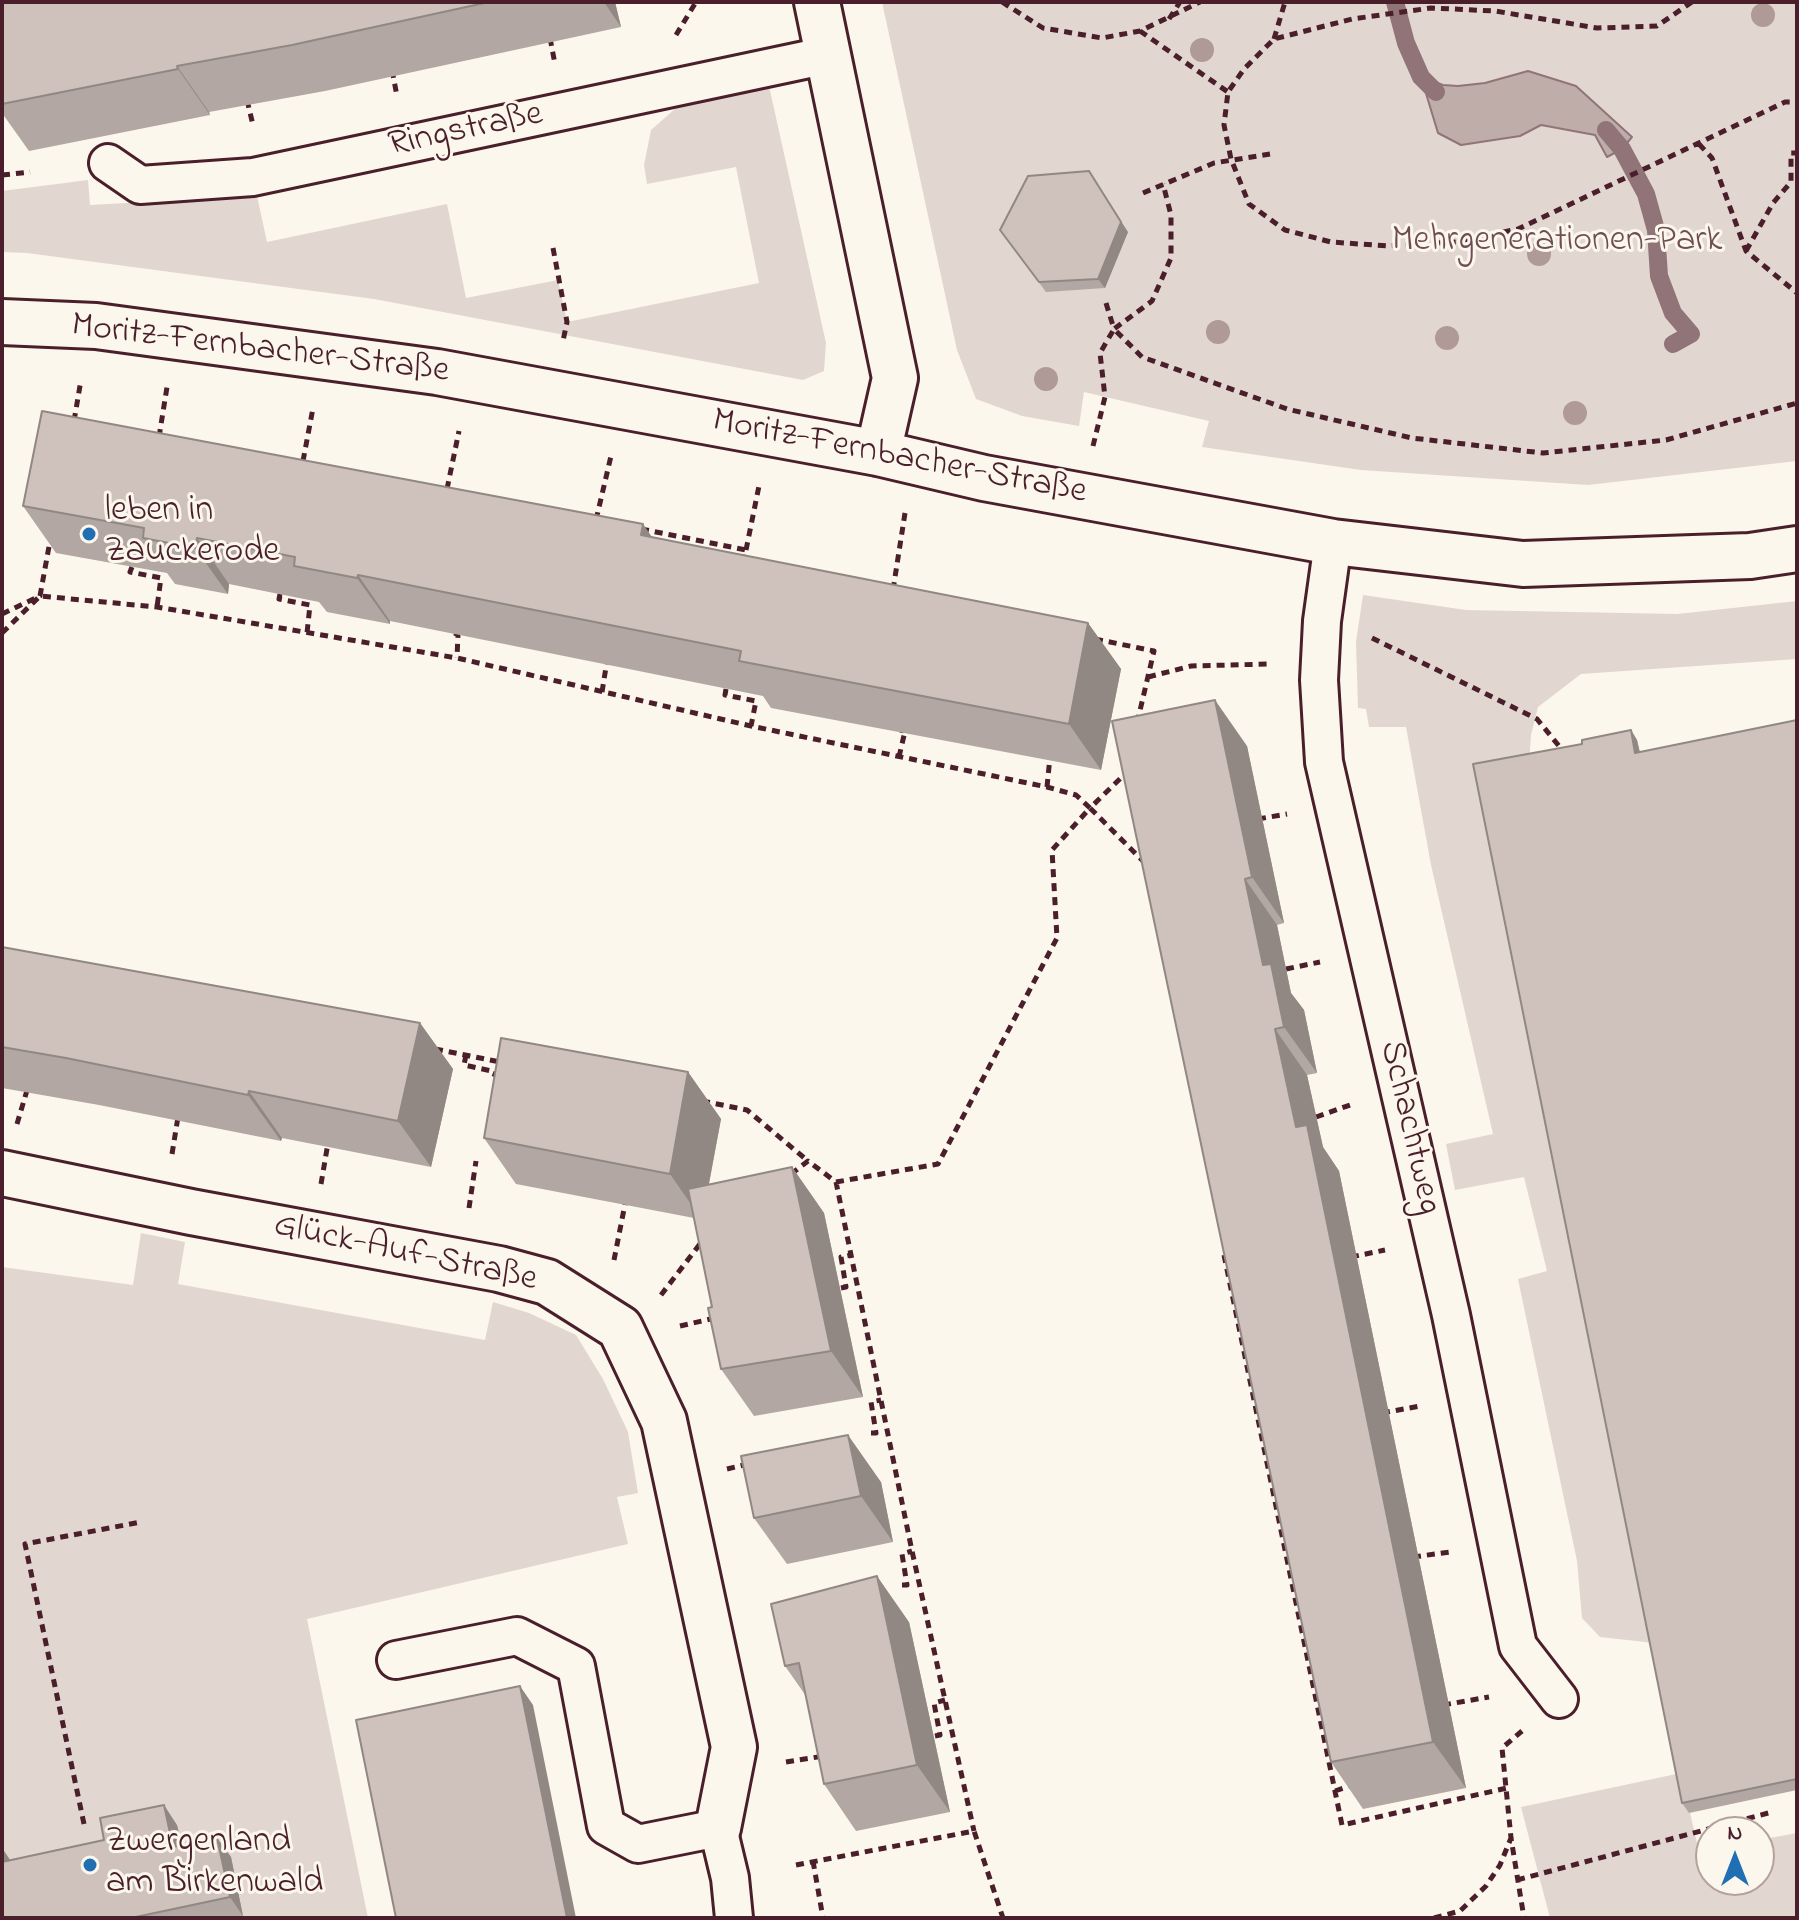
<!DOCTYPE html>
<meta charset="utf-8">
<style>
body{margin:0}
#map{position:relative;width:1799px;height:1920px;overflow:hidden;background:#fbf7ec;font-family:"Indie Flower",sans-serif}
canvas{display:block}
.frame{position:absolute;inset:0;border:4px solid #4a1f2b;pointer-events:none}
.north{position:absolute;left:1695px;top:1816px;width:80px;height:80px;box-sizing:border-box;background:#fbf7ec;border:2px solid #b4a19f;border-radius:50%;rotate:0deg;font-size:22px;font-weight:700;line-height:32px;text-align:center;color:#4a1f2b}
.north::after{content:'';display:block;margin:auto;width:28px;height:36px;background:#1f6fb2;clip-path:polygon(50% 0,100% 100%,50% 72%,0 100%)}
</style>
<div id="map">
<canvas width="1799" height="1920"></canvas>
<div class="frame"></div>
<div class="north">N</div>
</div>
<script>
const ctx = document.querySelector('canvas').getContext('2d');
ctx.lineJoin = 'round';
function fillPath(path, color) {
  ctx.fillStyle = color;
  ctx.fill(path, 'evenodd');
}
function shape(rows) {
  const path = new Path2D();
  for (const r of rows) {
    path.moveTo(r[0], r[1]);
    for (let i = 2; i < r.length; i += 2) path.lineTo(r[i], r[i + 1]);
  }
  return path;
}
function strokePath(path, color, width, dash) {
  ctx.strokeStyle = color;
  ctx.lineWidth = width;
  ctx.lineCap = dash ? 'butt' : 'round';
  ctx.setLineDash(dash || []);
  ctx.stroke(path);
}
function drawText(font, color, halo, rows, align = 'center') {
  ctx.font = font + ' "Indie Flower",sans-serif';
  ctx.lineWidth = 6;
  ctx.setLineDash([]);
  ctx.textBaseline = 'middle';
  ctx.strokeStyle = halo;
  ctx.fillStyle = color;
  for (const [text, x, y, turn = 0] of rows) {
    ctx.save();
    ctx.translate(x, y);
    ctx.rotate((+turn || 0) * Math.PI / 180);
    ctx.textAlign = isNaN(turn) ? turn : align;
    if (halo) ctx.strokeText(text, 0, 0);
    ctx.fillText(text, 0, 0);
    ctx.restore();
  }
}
const green = shape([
 [882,2,1797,2,1797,461,1588,485,1361,470,1202,447,1209,421,1084,392,1079,426,1022,416,976,399,957,350],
 [769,86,826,343,824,371,803,380,374,299,27,253,2,252,2,191,88,180,90,205,257,196,267,242,447,204,466,298,558,280,567,322,759,283,736,167,647,184,644,165,651,130,675,109],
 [1363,595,1466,610,1677,614,1797,601,1797,659,1581,674,1538,707,1531,735,1529,765,1654,1643,1600,1637,1582,1618,1577,1561,1518,1279,1547,1271,1524,1177,1455,1190,1446,1144,1493,1134,1431,865,1406,727,1369,727,1366,709,1358,708,1356,642],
 [141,1233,185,1242,178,1284,485,1340,493,1302,529,1313,576,1335,603,1379,628,1432,638,1493,617,1497,628,1544,307,1619,368,1918,2,1918,2,1267,133,1285],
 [1681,1773,1699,1852,1711,1850,1711,1880,1759,1880,1759,1840,1797,1833,1797,1918,1550,1918,1521,1807]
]);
const water = shape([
 [1528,71,1576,86,1632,137,1622,149,1607,157,1595,135,1541,125,1520,136,1461,145,1438,133,1421,77,1443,85,1458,86,1485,83,1528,71]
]);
const stream = shape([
 [1395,2,1406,43,1421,77,1436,92],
 [1606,130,1622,149,1646,194,1656,230,1659,276,1673,313,1691,334,1673,344]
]);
const path = shape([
 [1002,2,1043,28,1102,38,1140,31,1200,2],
 [1692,2,1657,26,1597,28,1495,11,1431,8,1352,19,1274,39,1244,69,1228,92,1224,125,1231,159,1249,204,1285,230,1331,242,1388,246,1456,242,1518,229,1785,102,1797,102],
 [1169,19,1180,2],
 [1140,31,1228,92],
 [676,35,696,2],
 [550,38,555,64],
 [1274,39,1285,2],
 [392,70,397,96],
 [247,100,253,125],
 [1699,144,1712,158,1746,251,1797,293],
 [2,175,30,172],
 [1143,193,1214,163,1270,154],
 [553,248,567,322,563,341],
 [1746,251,1773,203,1791,182,1791,153,1797,153],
 [1106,303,1114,329,1152,301,1171,258,1171,215,1163,184],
 [74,421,81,380],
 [159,437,167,387],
 [1093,446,1105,397,1100,353,1114,329,1142,357,1287,409,1412,438,1543,453,1666,440,1797,403],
 [303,461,313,408],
 [447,489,459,431],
 [596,520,611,456],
 [641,529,746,550,744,560],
 [746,550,759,486],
 [132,567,130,572,161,578,157,607],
 [893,590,905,513],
 [280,594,279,599,310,605,307,633],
 [2,614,40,596,50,541],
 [2,633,40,596,157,607,457,658,751,726,1047,787,1076,795,1090,808,1127,772],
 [454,633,458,634,457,658],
 [1372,638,1537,719,1559,746],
 [1095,639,1154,651,1138,719],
 [1148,677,1191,666,1269,664],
 [726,689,725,695,756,701,751,726],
 [602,692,607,661],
 [899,757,905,731,900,730],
 [1047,787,1050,757],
 [1258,819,1287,814],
 [1286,969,1320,962],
 [435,1049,500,1062],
 [466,1055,464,1065,496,1072,494,1077],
 [702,1101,747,1110,808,1161],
 [1316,1117,1353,1104],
 [17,1124,28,1087],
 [172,1154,178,1117],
 [791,1174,808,1161,836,1182,912,1551,974,1831],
 [836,1182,938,1164,1057,938,1052,850,1090,808,1143,861],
 [321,1184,328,1143],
 [469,1208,476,1161],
 [1224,1255,1342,1825,1507,1788],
 [1351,1257,1385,1250],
 [614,1260,626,1199],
 [841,1288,846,1287,841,1257,851,1255],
 [661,1295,703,1240],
 [680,1326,715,1318],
 [1382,1413,1420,1406],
 [871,1433,876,1433,871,1402,881,1400],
 [727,1469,748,1464],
 [1413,1557,1450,1552],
 [902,1585,907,1585,902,1554,912,1551],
 [1443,1705,1489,1697],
 [1522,1731,1502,1748,1511,1838,1524,1918],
 [935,1736,940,1735,934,1703,945,1700],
 [786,1762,824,1756],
 [1335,1791,1352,1785],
 [84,1824,25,1544,141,1522],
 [813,1861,823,1918],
 [796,1865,974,1831,1003,1918],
 [1517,1880,1772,1812],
 [1434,1918,1460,1911,1486,1886,1500,1865,1511,1838]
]);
const service = shape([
 [108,163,140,185,253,177,828,55],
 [1333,542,1322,621,1319,680,1324,762,1451,1315,1518,1646,1559,1699],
 [396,1660,517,1636,576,1666,606,1826,638,1844,718,1828,730,1878,734,1918]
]);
const minor = shape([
 [817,2,895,378,878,453],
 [2,322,96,326,437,372,878,453,984,478,1333,542,1523,564,1750,556,1797,549],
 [2,1173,191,1212,499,1269,547,1282,620,1328,664,1421,734,1747,718,1828]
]);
const trees = [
 [1763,15],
 [1202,50],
 [1539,254],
 [1218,332],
 [1447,338],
 [1046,379],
 [1575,413]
];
const wall = shape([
 [2,2,615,2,621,27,325,91,209,112,210,115,29,151,2,113],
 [1000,230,1128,232,1105,288,1046,292],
 [23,506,643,524,652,538,1088,623,1121,669,1101,770,771,708,763,696,390,621,390,624,327,612,319,602,229,584,228,594,175,584,167,573,56,553],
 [1797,720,1797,1790,1689,1813,1682,1803,1582,744,1631,730,1637,740,1640,752],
 [1112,721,1247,746,1284,923,1277,925,1286,969,1291,993,1304,1010,1317,1073,1307,1075,1323,1147,1339,1171,1466,1788,1363,1809,1331,1762],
 [2,947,420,1023,453,1069,431,1167,282,1138,281,1141,99,1105,2,1088],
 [688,1072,721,1119,709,1184,792,1167,824,1213,863,1397,754,1416,721,1369,712,1307,694,1218,516,1184,484,1138],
 [881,1482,893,1542,787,1564,754,1518],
 [909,1622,950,1812,856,1831,824,1784,806,1696,785,1666],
 [177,1825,182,1845,217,1838,231,1857,243,1916,234,1918,2,1918,2,1848,10,1860]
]);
const shadedWall = shape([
 [604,2,615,2,621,27],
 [177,66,209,112,210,115,178,69],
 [1089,171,1128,232,1105,288,1098,279],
 [643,524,675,571,641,535],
 [197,538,229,584,228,594,195,548],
 [358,575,390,621,390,624,357,578],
 [1088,623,1121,669,1101,770,1069,724],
 [1215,700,1247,746,1284,923,1252,877],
 [1631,730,1637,740,1642,763,1635,753],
 [1245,879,1277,925,1291,993,1304,1010,1317,1073,1284,1027,1263,965],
 [420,1023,453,1069,431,1167,398,1121],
 [1275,1029,1307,1075,1323,1147,1339,1171,1466,1788,1433,1742,1296,1127],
 [688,1072,721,1119,702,1220,670,1174],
 [249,1091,282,1138,281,1141,248,1095],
 [792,1167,824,1213,863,1397,831,1351],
 [848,1435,881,1482,893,1542,861,1496],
 [877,1576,909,1622,950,1812,917,1765],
 [520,1686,533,1705,576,1918,567,1918],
 [164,1805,177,1825,186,1866,173,1847],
 [217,1838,231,1857,243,1916,230,1897],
 [2,1848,10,1860,2,1862]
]);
const building = shape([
 [2,2,489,2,292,45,177,66,178,69,2,104,2,2],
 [1089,171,1121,222,1098,279,1039,282,1000,230,1028,176,1089,171],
 [42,411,643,524,641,535,1088,623,1069,724,739,661,741,651,358,575,357,578,294,566,295,557,197,538,195,548,143,538,144,528,23,506,42,411],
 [1215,700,1252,877,1245,879,1263,965,1271,964,1284,1027,1275,1029,1296,1127,1307,1125,1433,1742,1331,1762,1112,721,1215,700],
 [1797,720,1797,1779,1682,1803,1473,764,1582,744,1582,740,1631,730,1635,753,1797,720],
 [2,947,420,1023,398,1121,249,1091,248,1095,66,1058,2,1047,2,947],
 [501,1038,688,1072,670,1174,484,1138,501,1038],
 [792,1167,831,1351,721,1369,708,1308,712,1307,688,1189,792,1167],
 [848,1435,861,1496,754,1518,741,1456,848,1435],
 [877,1576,917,1765,824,1784,799,1663,785,1666,771,1604,877,1576],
 [520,1686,567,1918,396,1918,356,1720,520,1686],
 [164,1805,173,1847,217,1838,230,1897,131,1918,2,1918,2,1862,104,1840,100,1818,164,1805]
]);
const markers = [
 [89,534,8,"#1f6fb2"],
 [90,1865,8,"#1f6fb2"]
];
const streetNames = [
 ["Ringstraße",466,132,-12],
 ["Moritz-Fernbacher-Straße",260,351,7],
 ["Moritz-Fernbacher-Straße",899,459,11],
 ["Schachtweg",1408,1128,77],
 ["Glück-Auf-Straße",405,1255,12]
];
const parkNames = [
 ["Mehrgenerationen-Park",1557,243]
];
const poiNames = [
 ["leben in",105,513],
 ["Zauckerode",105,554],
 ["Zwergenland",106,1844],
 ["am Birkenwald",106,1885]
];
fillPath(green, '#e2d7d0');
fillPath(water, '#bfadaa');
strokePath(water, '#907477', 2);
strokePath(stream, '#907477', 18);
strokePath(service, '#4a1f2b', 42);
strokePath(minor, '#4a1f2b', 50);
strokePath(path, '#4a1f2b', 5, [8, 6]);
strokePath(service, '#fbf7ec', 36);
strokePath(minor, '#fbf7ec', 44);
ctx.fillStyle = '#af9a98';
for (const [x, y] of trees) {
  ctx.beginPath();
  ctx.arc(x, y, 12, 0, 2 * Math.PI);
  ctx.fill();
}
fillPath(wall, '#b2a7a2');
fillPath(shadedWall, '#918884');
fillPath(building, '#cfc2bc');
strokePath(building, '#918884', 2);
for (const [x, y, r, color] of markers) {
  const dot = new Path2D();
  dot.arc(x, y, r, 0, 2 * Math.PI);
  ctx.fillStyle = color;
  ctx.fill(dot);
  strokePath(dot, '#fbf7ec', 3);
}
drawText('36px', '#4a1f2b', '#fbf7ec', streetNames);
drawText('36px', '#704d54', '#fbf7ec', parkNames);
drawText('36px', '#4a1f2b', '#fbf7ec', poiNames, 'left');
</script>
